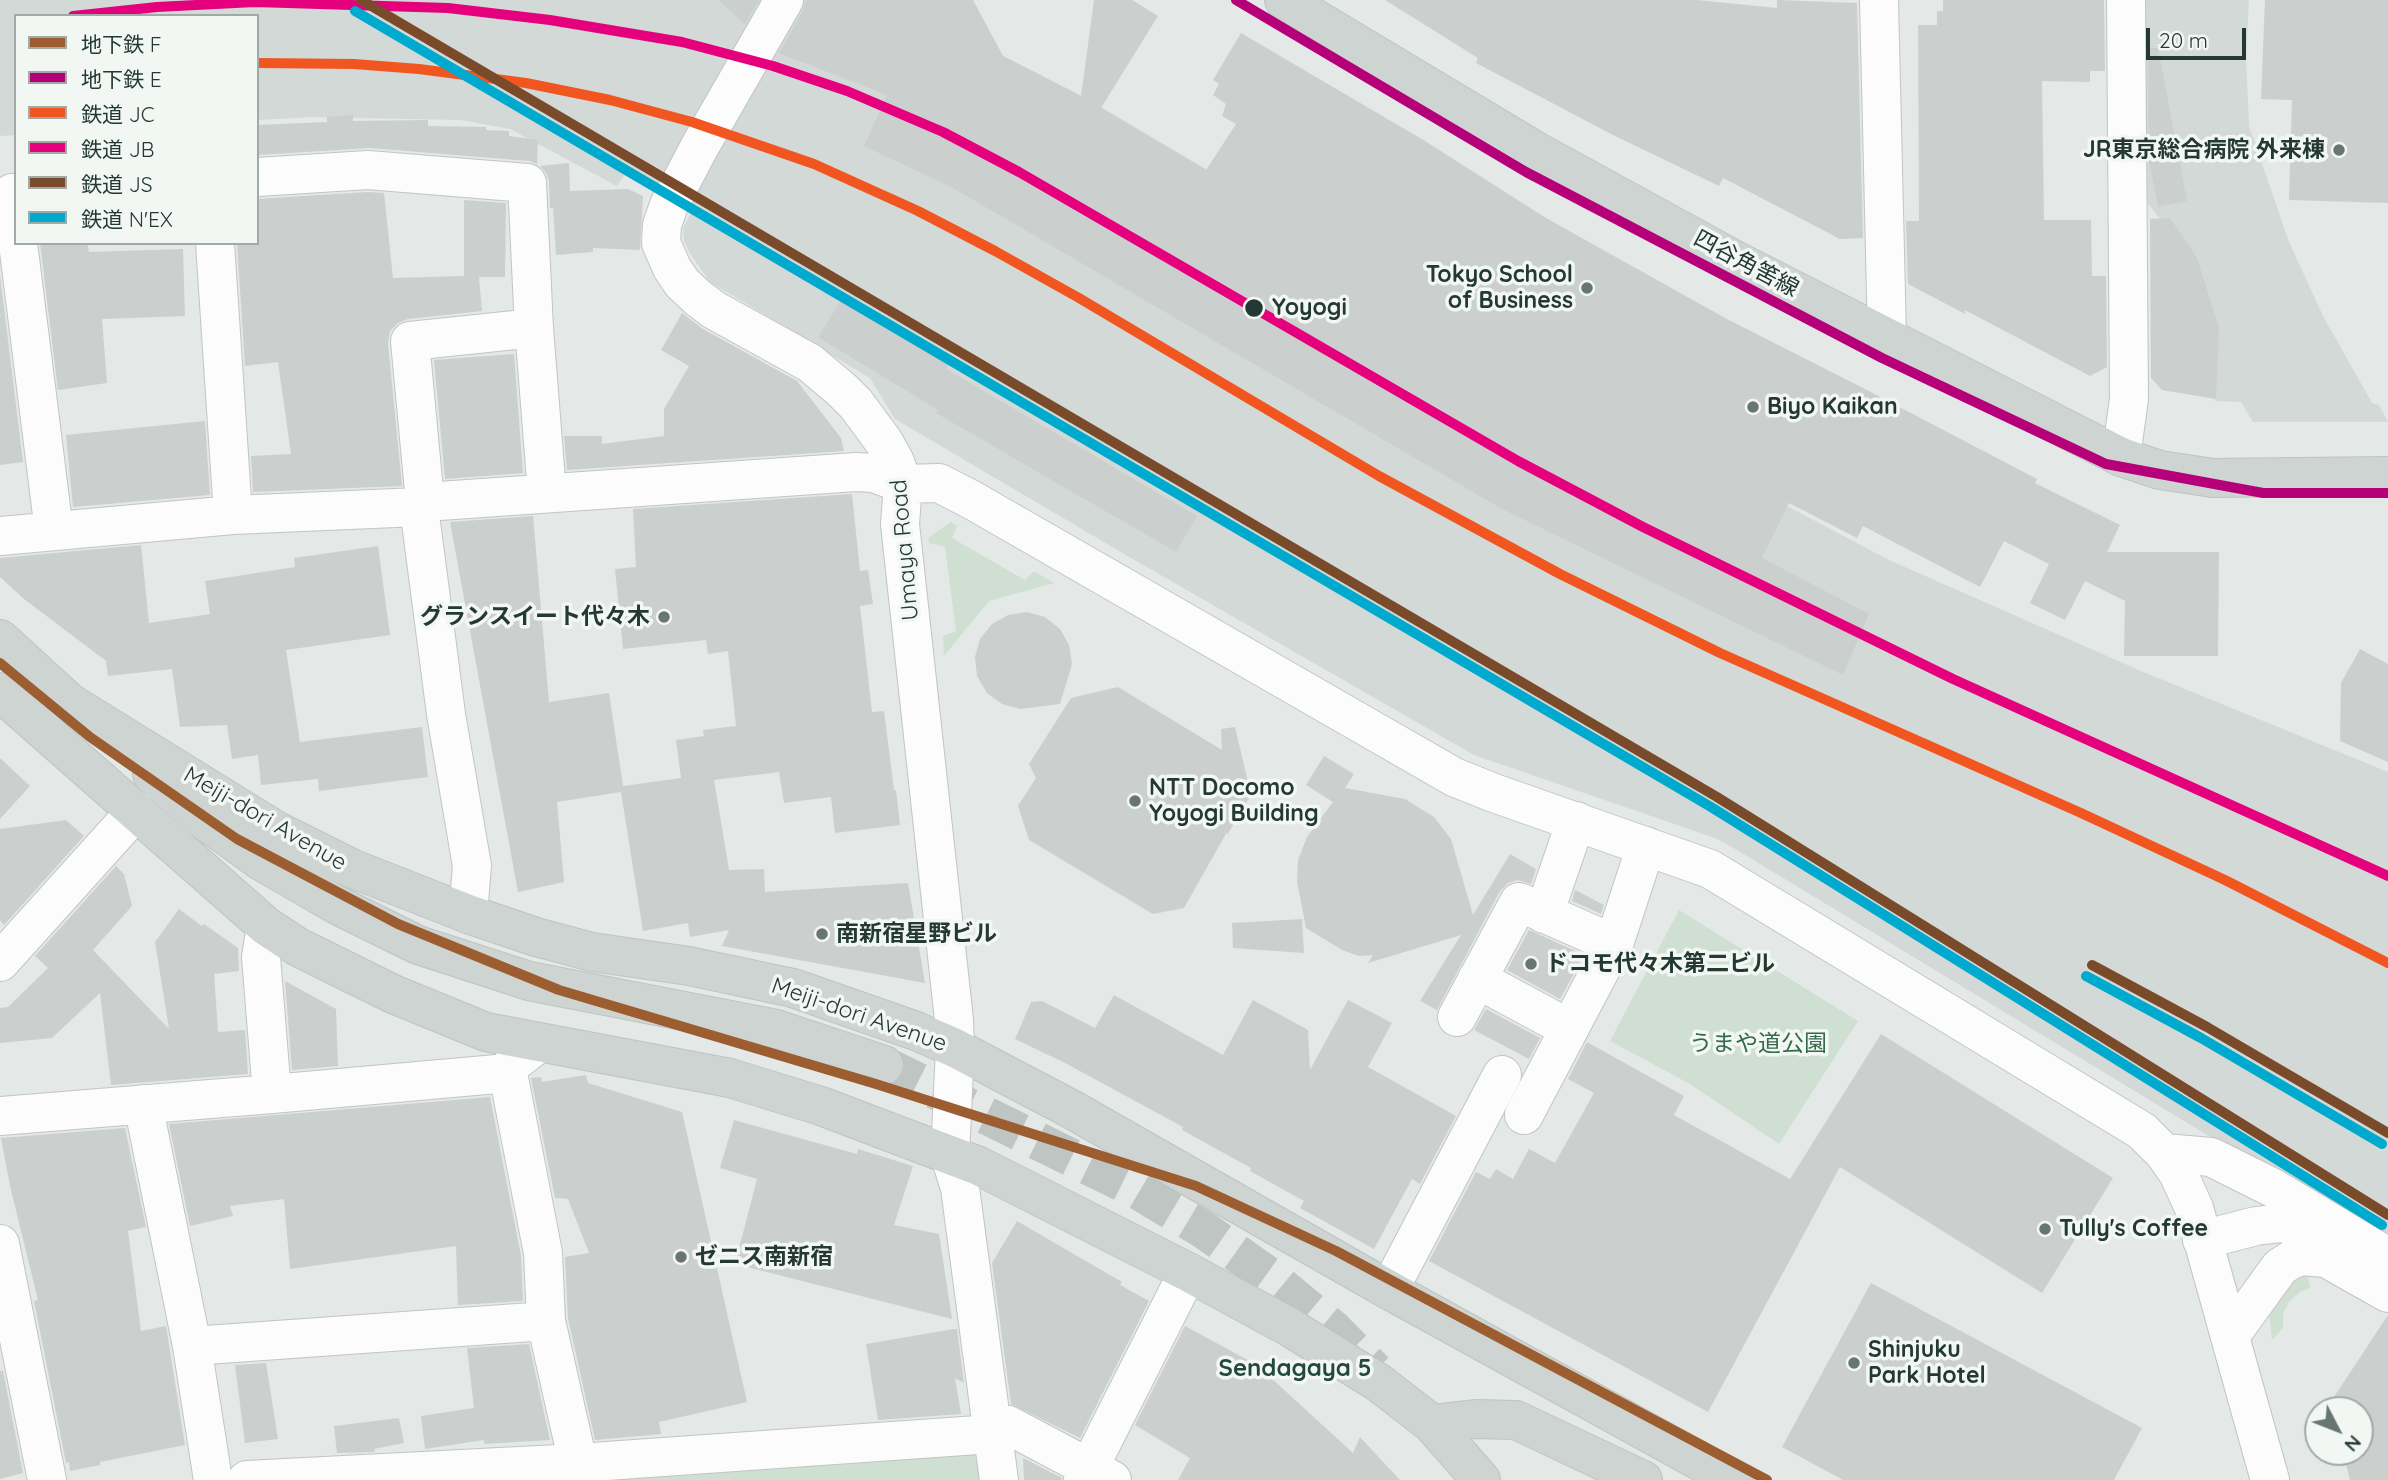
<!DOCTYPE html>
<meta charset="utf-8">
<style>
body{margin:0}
#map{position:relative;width:2388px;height:1480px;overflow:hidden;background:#e4e8e6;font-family:Quicksand,"Noto Sans JP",sans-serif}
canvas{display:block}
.legend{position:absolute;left:14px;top:14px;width:245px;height:231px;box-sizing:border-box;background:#f2f7f4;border:2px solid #a0aba7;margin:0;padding:9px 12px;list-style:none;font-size:21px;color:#243933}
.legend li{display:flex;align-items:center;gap:14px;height:35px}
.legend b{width:35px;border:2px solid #a0aba7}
.north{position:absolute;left:2304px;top:1396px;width:70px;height:70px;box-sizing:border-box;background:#f2f7f4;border:2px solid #a0aba7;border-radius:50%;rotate:132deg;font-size:19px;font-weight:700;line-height:28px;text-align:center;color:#243933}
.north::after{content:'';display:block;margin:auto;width:24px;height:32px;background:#677672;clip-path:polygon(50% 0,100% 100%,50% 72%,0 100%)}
.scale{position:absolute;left:2146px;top:28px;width:100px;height:32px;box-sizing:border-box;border:4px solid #243933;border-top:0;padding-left:9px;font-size:21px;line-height:24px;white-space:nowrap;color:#243933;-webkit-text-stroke:5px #f2f7f4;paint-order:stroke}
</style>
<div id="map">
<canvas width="2388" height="1480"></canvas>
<ul class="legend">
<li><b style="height:9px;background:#9c5e31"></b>地下鉄 F</li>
<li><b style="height:9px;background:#b6007a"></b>地下鉄 E</li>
<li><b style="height:9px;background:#f15620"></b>鉄道 JC</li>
<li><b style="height:9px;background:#e5007d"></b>鉄道 JB</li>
<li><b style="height:9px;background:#7a4b2a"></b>鉄道 JS</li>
<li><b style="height:9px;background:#00a9ce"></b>鉄道 N'EX</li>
</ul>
<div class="north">N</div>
<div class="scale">20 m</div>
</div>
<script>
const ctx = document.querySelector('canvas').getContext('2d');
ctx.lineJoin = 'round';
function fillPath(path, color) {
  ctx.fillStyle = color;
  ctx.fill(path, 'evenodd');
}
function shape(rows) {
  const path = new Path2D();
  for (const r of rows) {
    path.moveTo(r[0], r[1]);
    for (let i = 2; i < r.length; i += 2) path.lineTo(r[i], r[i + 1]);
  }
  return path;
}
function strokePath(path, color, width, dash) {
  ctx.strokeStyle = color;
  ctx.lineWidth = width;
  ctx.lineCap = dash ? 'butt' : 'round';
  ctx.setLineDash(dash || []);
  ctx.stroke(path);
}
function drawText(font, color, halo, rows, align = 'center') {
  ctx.font = font + ' Quicksand,"Noto Sans JP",sans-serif';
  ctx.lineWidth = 7;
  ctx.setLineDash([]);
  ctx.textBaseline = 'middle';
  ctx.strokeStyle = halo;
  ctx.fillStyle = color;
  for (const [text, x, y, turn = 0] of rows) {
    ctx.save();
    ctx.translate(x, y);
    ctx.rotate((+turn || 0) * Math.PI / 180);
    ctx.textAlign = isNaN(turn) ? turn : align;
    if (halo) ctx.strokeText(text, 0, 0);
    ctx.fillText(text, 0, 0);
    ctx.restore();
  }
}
const built = shape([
 [0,0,881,0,1003,56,1084,97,1683,451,1889,560,2141,671,2388,772,2388,1241,2204,1133,1732,847,1715,838,1474,755,1131,558,895,419,870,378,710,282,691,255,684,241,683,228,691,213,625,174,617,186,510,129,460,120,311,117,257,120,257,16,16,16,16,135,0,136],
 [2137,0,2249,0,2246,58,2249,126,2289,242,2323,316,2372,403,2379,405,2388,422,2253,422,2241,402,2215,401,2215,326,2192,259,2145,200]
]);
const green = shape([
 [951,522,957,526,952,538,1025,580,1034,571,1054,583,989,601,944,656,943,636,956,631,945,547,929,543,928,538],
 [1679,910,1858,1021,1779,1144,1690,1084,1610,1041],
 [2307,1271,2310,1288,2300,1292,2289,1302,2283,1314,2283,1328,2272,1340,2269,1313,2281,1286],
 [975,1447,985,1480,479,1480]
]);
const building = shape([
 [718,0,759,0,745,24],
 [806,0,973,0,1003,56,1081,96,1094,0,1132,0,1158,16,1101,108,1206,170,1236,124,1222,116,1226,104,1213,95,1219,84,1213,80,1241,33,1425,141,1546,218,1725,318,1865,389,2037,479,2035,483,2120,525,2107,552,2219,552,2218,656,2124,656,2125,601,2085,581,2065,620,2030,603,2049,564,2004,541,1980,587,1863,526,1857,538,1789,503,1762,558,1869,614,1843,675,1502,509,953,188,864,146,887,95,779,53,803,11],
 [1385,0,1696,0,1777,8,1777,0,1857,3,1863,238,1840,239,1723,178,1719,186,1613,135,1476,63,1478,58],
 [1943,0,2104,0,2105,71,2090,71,2090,82,2042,81,2044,220,2091,220,2092,276,2106,276,2107,367,2090,376,1965,310,1965,314,1908,284,1906,221,1919,221,1918,25,1937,25,1937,11,1943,11],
 [2265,0,2388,0,2388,203,2289,200,2292,100,2261,99],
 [2148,48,2158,48,2187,201,2158,207,2149,161],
 [353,115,353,121,428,120,428,126,486,127,486,130,509,131,509,136,538,140,537,164,529,161,370,148,257,155,257,125,327,122,327,117],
 [569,163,570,191,628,189,643,196,640,250,593,248,593,252,556,255,553,208,550,208,549,181,546,173,540,166],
 [368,192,384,193,393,278,464,276,464,200,506,203,505,277,479,277,482,311,408,319,398,323,390,331,388,343,402,486,253,492,251,456,291,454,278,362,245,366,237,243,257,243,257,199],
 [2170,218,2197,258,2219,328,2216,399,2162,390,2151,378,2150,219],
 [40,243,87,243,89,252,183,249,185,316,102,319,107,383,58,390],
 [0,275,23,462,0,465],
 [842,299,949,364,946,369,1197,516,1176,552,936,413,938,410,818,337],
 [682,313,703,329,797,381,841,438,844,451,567,470,564,436,602,436,602,444,664,436,664,409,689,366,661,350],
 [514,354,523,473,445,479,434,360],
 [205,421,210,495,73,507,66,435],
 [852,494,860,571,868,570,873,604,860,606,872,712,884,711,894,790,896,790,900,825,835,833,831,797,784,803,779,772,714,780,729,870,764,869,765,892,908,883,925,983,722,946,729,930,690,937,688,923,643,931,621,792,557,802,564,882,518,892,450,522,533,516,549,702,609,693,623,786,681,778,676,740,704,736,703,730,736,726,728,651,708,654,706,640,623,649,615,569,636,567,633,509],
 [141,545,149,623,210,614,205,581,295,567,294,558,378,546,390,635,286,650,300,742,422,727,428,777,319,791,318,779,261,785,258,755,232,759,227,725,180,727,172,669,108,676,106,661,24,599,0,577,0,558],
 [1027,612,1045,617,1060,629,1069,645,1072,664,1060,704,1020,709,1002,704,987,693,977,676,975,657,980,639,992,624,1008,615],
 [2360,649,2388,664,2388,762,2340,741,2341,683],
 [1118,687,1222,750,1221,729,1235,727,1251,795,1227,835,1227,832,1184,908,1153,914,1029,840,1018,806,1036,778,1029,764,1071,698],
 [1324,756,1354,774,1345,788,1405,799,1434,817,1451,839,1473,915,1510,854,1536,869,1531,884,1517,880,1508,883,1500,891,1437,1010,1420,1001,1461,935,1368,963,1373,955,1359,956,1342,950,1306,928,1297,881,1298,860,1307,837,1333,802,1306,785],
 [0,758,30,786,0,819],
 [66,820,84,836,4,925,0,920,0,829],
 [116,866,124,874,132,906,93,950,169,1029,155,942,179,909,202,926,204,924,238,948,239,971,214,974,218,1032,245,1030,248,1074,111,1085,100,993,52,1038,0,1043,0,1008,8,1007,48,968,35,956],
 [1575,890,1604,905,1601,914,1572,901],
 [1302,919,1304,953,1233,948,1232,923],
 [1529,930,1584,955,1560,999,1507,970],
 [285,981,336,1009,338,1066,292,1070],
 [1114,995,1223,1055,1253,1000,1308,1030,1310,1070,1348,1000,1392,1023,1368,1067,1456,1116,1420,1184,1412,1179,1374,1249,1300,1208,1304,1201,1250,1171,1251,1168,1182,1130,1183,1127,1067,1064,1015,1039,1031,1002,1042,1001,1095,1028],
 [1486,1009,1540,1038,1529,1059,1474,1030],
 [1881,1034,2113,1178,2042,1293,1840,1167,1708,1412,1429,1261,1476,1172,1490,1179,1496,1169,1513,1179,1529,1149,1555,1163,1594,1093,1568,1079,1587,1042,1684,1096,1674,1115,1790,1179],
 [586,1075,588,1083,682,1112,747,1402,659,1422,661,1434,595,1440,568,1318,565,1257,589,1253,568,1199,555,1198,531,1078,541,1077,542,1082],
 [490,1097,521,1256,523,1301,458,1305,456,1246,290,1269,284,1199,230,1206,233,1216,190,1226,169,1124],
 [734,1120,857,1154,858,1149,913,1166,894,1225,939,1234,952,1319,735,1264,757,1179,720,1168],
 [125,1128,146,1227,128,1231,141,1331,166,1326,185,1445,100,1462,100,1465,70,1471,69,1462,66,1463,34,1301,38,1300,10,1186,1,1138],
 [1017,1221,1122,1282,1120,1285,1149,1301,1080,1438,1011,1404,992,1263],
 [1871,1283,2142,1428,2114,1480,1843,1480,1782,1447],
 [2388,1315,2388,1480,2350,1480,2343,1452,2360,1452,2360,1410,2332,1410,2330,1403],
 [1185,1326,1257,1365,1353,1453,1360,1437,1400,1480,1178,1480,1190,1458,1135,1425],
 [954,1329,957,1329,964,1383,955,1378,961,1414,878,1420,866,1344],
 [529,1344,550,1440,484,1444,484,1440,425,1449,421,1416,474,1408,467,1348],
 [266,1363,278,1439,245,1443,235,1365],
 [0,1371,3,1371,23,1473,0,1479],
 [399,1418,404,1443,374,1449,375,1452,337,1453,334,1426],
 [1023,1458,1062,1478,1061,1480,1024,1480]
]);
const majorTunnel = shape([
 [884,1065,1137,1190,1204,1230,1269,1276,1333,1329,1375,1371]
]);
const minor = shape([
 [784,0,700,146,669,205,662,225,661,243,672,268,682,283,698,298,714,310,810,363,842,390,856,404,884,442,895,462,903,484,900,524,954,1020,955,1048,950,1156,960,1188,999,1480],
 [1879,0,1887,337],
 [257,177,368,170,527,183,534,328,547,493],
 [16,193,12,193,16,226],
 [18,243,54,531],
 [215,243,233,515],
 [2121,457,2129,399,2126,0],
 [425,502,410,341,534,328],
 [419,507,446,714,472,866,468,914],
 [0,536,233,515,419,507,425,502,856,472,874,473,903,484,939,483,972,500,1454,777,1494,793,1710,869,2142,1131,2164,1153,2178,1173,2194,1208,2270,1480],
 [1544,914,1576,821],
 [266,926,261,957,272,1094],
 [0,962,136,811],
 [1477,979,1568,1028],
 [1457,1017,1519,902,1614,944],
 [508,1073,543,1253,546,1321,578,1463],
 [143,1104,192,1346,213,1480],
 [1524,1115,1614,944,1646,846],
 [0,1116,272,1094,508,1073,513,1063,539,1043],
 [2164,1153,2211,1157,2273,1188,2388,1257],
 [2202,1240,2256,1226,2282,1223,2310,1231,2328,1240],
 [0,1244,47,1480],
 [1389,1290,1502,1075],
 [2230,1336,2280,1267,2291,1260,2301,1256,2326,1258,2388,1293],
 [192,1346,546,1321],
 [247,1480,578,1463,992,1434,1008,1425,1112,1480],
 [1083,1480,1188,1272]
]);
const major = shape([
 [1284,0,1534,150,1733,259,2121,457,2160,470,2213,478,2388,476],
 [0,639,70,703,277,831,351,868,468,914,536,937,592,952,689,966,793,988,916,1031,955,1048,1071,1109,1389,1290,1734,1480],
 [0,692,266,926,298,947,393,994,486,1032,730,1078,821,1106,979,1166,1188,1272,1291,1328,1379,1383,1432,1424,1481,1480],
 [152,774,200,817,261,861,337,905,418,945,529,981,776,1029,884,1065],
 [1432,1424,1475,1419,1516,1420,1643,1480]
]);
const rail1 = shape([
 [257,63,354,64,419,69,526,83,610,100,692,122,814,164,918,211,995,251,1079,298,1379,476,1560,574,1720,653,2081,813,2225,880,2388,963]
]);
const rail2 = shape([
 [73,16,157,7,255,2,448,8,550,20,682,42,773,66,847,91,943,132,1019,172,1518,461,1643,527,1953,679,2388,876]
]);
const rail3 = shape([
 [361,0,1717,797,2388,1215],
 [2092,965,2207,1027,2388,1133]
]);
const rail4 = shape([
 [355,11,1711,807,2382,1225],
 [2086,976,2201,1038,2382,1144]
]);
const metro1 = shape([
 [0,663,90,737,237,839,398,924,559,990,876,1084,1196,1186,1336,1251,1767,1480]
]);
const metro2 = shape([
 [1236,0,1526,172,1882,358,2106,464,2263,493,2388,493]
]);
const markers = [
 [2339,150,7,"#677672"],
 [1587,288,7,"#677672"],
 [1254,308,10,"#243933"],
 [1753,407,7,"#677672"],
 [664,617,7,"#677672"],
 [1135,801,7,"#677672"],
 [822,934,7,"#677672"],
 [1531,964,7,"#677672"],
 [2045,1229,7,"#677672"],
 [681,1257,7,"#677672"],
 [1854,1363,7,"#677672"]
];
const poiNames = [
 ["JR東京総合病院 外来棟",2325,150,"right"],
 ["Tokyo School",1573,275,"right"],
 ["of Business",1573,301,"right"],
 ["Biyo Kaikan",1767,407],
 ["グランスイート代々木",650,617,"right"],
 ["NTT Docomo",1149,788],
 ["Yoyogi Building",1149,814],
 ["南新宿星野ビル",836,934],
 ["ドコモ代々木第二ビル",1545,964],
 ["Tully's Coffee",2059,1229],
 ["ゼニス南新宿",695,1257],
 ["Shinjuku",1868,1350],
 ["Park Hotel",1868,1376]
];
const streetNames = [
 ["四谷角筈線",1746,264,28],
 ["Umaya Road",905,550,-95],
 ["Meiji-dori Avenue",265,819,30],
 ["Meiji-dori Avenue",859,1015,19]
];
const stopNames = [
 ["Yoyogi",1272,308]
];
const parkNames = [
 ["うまや道公園",1758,1044]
];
const neighbourhoodNames = [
 ["Sendagaya 5",1295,1369]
];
fillPath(built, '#d2d9d6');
fillPath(green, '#cfe0d3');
fillPath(building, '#cbd0ce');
strokePath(majorTunnel, '#bec5c2', 38, [38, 19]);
strokePath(minor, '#c1c5c3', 40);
strokePath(major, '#bdc4c2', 40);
strokePath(minor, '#fbfcfb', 38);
strokePath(major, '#ced4d2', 38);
strokePath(rail1, '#f15620', 10);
strokePath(rail2, '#e5007d', 10);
strokePath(rail3, '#7a4b2a', 10);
strokePath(rail4, '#00a9ce', 10);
strokePath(metro1, '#9c5e31', 10);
strokePath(metro2, '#b6007a', 10);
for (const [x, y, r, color] of markers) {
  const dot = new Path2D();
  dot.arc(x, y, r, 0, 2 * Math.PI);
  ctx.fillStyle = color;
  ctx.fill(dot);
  strokePath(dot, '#f2f7f4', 2.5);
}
drawText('bold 23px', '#243933', '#f2f7f4', poiNames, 'left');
drawText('23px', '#243933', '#f2f7f4', streetNames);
drawText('bold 23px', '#243933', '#f2f7f4', stopNames, 'left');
drawText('23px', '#336b47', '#f2f7f4', parkNames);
drawText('bold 24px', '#23493e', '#f2f7f4', neighbourhoodNames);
</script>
